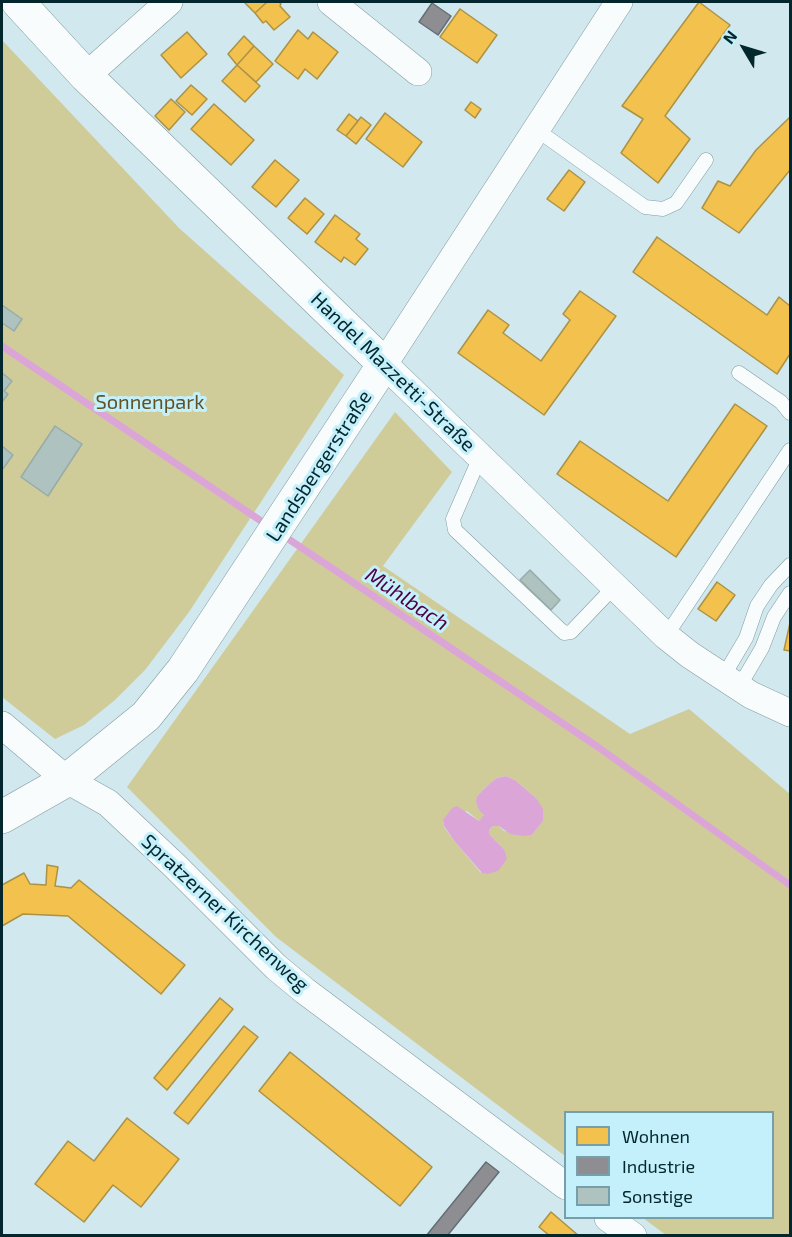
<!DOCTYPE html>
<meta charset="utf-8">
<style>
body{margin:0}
#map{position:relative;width:792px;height:1237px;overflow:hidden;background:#d1e8ee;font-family:"Exo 2",sans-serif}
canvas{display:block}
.frame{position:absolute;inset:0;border:3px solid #04262d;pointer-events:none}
.legend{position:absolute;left:564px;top:1111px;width:210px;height:108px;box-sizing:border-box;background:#c4f0fb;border:2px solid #779fa9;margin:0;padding:8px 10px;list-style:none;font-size:18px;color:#04262d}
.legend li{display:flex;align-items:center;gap:12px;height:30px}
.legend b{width:30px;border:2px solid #779fa9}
.north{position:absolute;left:714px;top:18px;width:60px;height:60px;-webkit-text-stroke:4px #c4f0fb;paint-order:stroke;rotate:308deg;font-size:16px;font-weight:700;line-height:24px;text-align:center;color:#04262d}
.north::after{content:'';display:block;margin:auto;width:21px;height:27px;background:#04262d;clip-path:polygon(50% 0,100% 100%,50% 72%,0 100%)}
</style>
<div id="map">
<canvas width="792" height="1237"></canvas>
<div class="frame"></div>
<ul class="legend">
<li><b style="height:16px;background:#f2c14e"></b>Wohnen</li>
<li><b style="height:16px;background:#8d8d92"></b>Industrie</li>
<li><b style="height:16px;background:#aec3bf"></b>Sonstige</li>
</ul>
<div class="north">N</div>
</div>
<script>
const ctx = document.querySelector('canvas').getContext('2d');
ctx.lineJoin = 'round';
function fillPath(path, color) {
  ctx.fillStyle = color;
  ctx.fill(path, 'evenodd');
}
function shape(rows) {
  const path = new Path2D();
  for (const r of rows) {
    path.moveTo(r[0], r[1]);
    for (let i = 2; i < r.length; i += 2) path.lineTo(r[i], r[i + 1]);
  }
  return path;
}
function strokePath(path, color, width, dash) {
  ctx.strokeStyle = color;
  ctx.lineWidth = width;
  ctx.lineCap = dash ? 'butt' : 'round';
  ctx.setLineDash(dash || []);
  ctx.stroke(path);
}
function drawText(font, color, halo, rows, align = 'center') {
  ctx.font = font + ' "Exo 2",sans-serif';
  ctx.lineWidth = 6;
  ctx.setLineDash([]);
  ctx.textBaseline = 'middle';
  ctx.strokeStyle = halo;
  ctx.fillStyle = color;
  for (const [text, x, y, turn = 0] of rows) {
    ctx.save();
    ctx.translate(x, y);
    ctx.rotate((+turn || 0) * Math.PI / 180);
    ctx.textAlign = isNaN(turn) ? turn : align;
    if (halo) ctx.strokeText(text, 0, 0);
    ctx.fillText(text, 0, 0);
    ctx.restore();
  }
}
const green = shape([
 [2,40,179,228,344,375,189,612,145,670,115,700,84,725,55,739,2,697],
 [395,412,452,472,383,566,630,734,689,709,790,794,790,1235,666,1235,643,1218,772,1218,772,1112,566,1112,565,1156,276,937,127,787],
 [506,776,515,780,536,798,543,821,532,835,504,831,499,826,493,826,489,830,490,835,504,849,481,873,455,842,444,827,443,820,467,811,479,821,484,816,477,796,489,784,497,778]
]);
const water = shape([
 [506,776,515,780,536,798,543,809,543,821,532,835,523,836,510,834,499,826,493,826,489,830,490,835,504,849,507,859,498,871,488,874,482,873,455,842,444,826,443,820,452,808,457,806,479,821,484,815,479,810,476,802,477,796,489,784,497,778]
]);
const homes = shape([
 [244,2,267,2,255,13,244,2],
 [267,2,279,2,281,4,280,6,290,17,274,30,266,21,263,23,255,13,267,2],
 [699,2,730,25,665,116,690,139,658,183,621,153,643,119,622,106,699,2],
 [460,9,497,35,477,63,440,37,460,9],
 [298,30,308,39,313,32,338,52,317,79,305,69,298,79,275,61,298,30],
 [187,32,207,54,181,78,161,55,187,32],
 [244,36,254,46,237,65,228,54,244,36],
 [254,46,273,64,256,82,237,65,254,46],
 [237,65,260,86,245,102,222,81,237,65],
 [191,85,207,99,192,115,176,101,191,85],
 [171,99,185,112,169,130,155,116,171,99],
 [471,102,481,109,475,118,465,110,471,102],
 [214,104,254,140,231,165,191,129,214,104],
 [385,113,422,142,403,167,366,139,385,113],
 [349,114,358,121,346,136,337,130,349,114],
 [361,117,371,125,356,144,346,136,361,117],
 [790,117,790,170,739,233,702,208,718,181,730,186,756,150,790,117],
 [275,160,299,180,276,207,252,187,275,160],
 [569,170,585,182,564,211,547,199,569,170],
 [305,198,324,214,307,234,288,218,305,198],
 [335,215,360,234,356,239,368,249,355,265,344,257,341,262,315,242,335,215],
 [657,237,767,315,779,297,790,306,790,354,777,374,633,272,657,237],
 [580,291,616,316,544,415,458,353,488,310,509,325,503,333,541,361,570,320,563,314,580,291],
 [735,404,767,426,676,557,557,474,580,441,668,501,735,404],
 [717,582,735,595,716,621,698,609,717,582],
 [790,623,790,651,784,650,790,623],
 [47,865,58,867,55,886,71,888,79,880,185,965,161,994,68,916,23,914,2,926,2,885,24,873,30,884,46,885,47,865],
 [220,998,233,1009,167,1090,154,1078,220,998],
 [244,1026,258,1037,188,1124,174,1113,244,1026],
 [290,1052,432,1167,400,1206,259,1091,290,1052],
 [127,1118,179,1159,141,1207,113,1185,84,1222,35,1184,68,1141,94,1161,127,1118],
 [551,1212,579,1236,550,1236,539,1227,551,1212]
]);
const industry = shape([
 [432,3,451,16,438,35,419,22,432,3],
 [486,1162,499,1172,447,1236,426,1236,486,1162]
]);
const stream = shape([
 [2,346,267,525],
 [281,534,598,747,790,885]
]);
const building = shape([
 [2,305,22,319,14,331,2,323,2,305],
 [2,373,12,381,4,391,8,394,2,402,2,373],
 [55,426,82,444,48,496,21,477,55,426],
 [2,446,13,455,2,470,2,446],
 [530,570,560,600,551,610,520,580,530,570]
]);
const lane = shape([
 [537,130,645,207,663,209,676,203,706,160],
 [739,373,781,402,790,413],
 [480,457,453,519,455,530,564,633,571,632,615,586],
 [666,636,790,450],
 [723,677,746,638,757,606,771,585,790,565],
 [739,687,762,648,774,617,790,593]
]);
const street = shape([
 [331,2,418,72],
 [619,2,384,364,666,636,690,655,751,695,790,713],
 [86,76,169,2],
 [2,725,67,780,108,803,174,865,276,967,305,991,566,1186],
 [608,1218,633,1236]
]);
const secondary = shape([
 [2,817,67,780,146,716,183,670,384,364,86,76,18,2]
]);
const streetNames = [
 ["Handel Mazzetti-Straße",393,372,44],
 ["Landsbergerstraße",319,466,-57],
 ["Spratzerner Kirchenweg",225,913,43]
];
const parkNames = [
 ["Sonnenpark",150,402]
];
const waterNames = [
 ["Mühlbach",407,599,34]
];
fillPath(green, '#d0cc9a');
fillPath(water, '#dba6d7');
fillPath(homes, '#f2c14e');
strokePath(homes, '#ab9244', 1.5);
fillPath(industry, '#8d8d92');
strokePath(industry, '#646e74', 1.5);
strokePath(stream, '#dba6d7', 7);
fillPath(building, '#aec3bf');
strokePath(building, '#97aba7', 1.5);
strokePath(lane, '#829ca2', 15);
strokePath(street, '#829ca2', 28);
strokePath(secondary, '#829ca2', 34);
strokePath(lane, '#f8fcfc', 14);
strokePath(street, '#f8fcfc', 27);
strokePath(secondary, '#f8fcfc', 33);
drawText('20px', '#04262d', '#c4f0fb', streetNames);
drawText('20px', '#5f5326', '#c4f0fb', parkNames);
drawText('italic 21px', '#4d0043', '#c4f0fb', waterNames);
</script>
